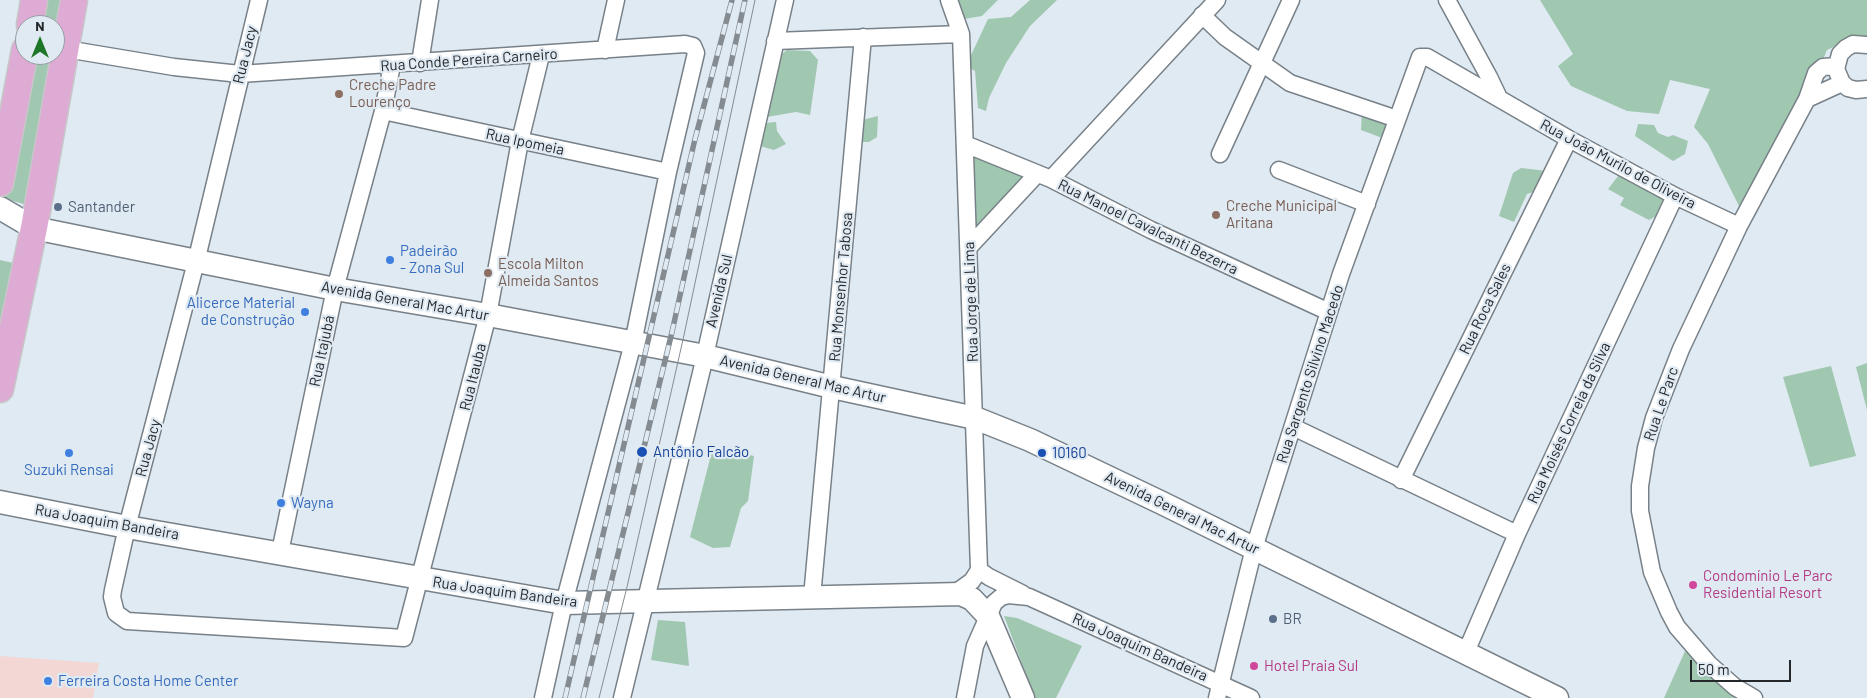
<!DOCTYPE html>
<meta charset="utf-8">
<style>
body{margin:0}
#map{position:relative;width:1867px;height:698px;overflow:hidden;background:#e0eaf2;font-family:Barlow,sans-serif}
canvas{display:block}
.north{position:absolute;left:15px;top:15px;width:50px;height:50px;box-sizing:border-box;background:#e0eaf2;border:1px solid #959ca2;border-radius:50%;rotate:0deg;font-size:14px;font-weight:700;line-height:20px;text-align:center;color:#24282b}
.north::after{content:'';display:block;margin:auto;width:18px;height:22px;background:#1c7828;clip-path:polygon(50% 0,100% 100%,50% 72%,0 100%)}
.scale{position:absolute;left:1690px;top:660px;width:101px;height:22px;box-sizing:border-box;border:2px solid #24282b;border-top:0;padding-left:6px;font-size:15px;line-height:18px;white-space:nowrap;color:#24282b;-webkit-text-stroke:4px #e0eaf2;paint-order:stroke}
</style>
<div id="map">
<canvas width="1867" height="698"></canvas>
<div class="north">N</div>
<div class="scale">50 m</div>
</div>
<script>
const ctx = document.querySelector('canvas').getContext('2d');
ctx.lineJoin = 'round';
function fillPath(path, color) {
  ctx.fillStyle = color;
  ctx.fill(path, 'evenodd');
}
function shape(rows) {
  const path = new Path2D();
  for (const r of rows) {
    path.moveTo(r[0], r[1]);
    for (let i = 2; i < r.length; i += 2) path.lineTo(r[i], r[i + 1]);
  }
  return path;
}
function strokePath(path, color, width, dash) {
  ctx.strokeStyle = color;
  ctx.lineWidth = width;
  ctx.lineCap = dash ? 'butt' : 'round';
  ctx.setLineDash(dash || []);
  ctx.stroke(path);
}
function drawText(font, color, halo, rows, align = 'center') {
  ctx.font = font + ' Barlow,sans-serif';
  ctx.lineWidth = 4.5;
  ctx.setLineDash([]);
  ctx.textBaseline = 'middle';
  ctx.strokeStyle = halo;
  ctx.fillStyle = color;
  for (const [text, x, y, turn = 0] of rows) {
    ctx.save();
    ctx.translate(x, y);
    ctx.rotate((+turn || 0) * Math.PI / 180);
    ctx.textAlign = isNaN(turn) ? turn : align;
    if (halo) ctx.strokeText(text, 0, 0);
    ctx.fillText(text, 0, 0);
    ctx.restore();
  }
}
const commercial = shape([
 [0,656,99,663,93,698,0,698]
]);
const green = shape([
 [45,0,64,0,55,50,55,25,40,25],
 [958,0,998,0,982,16,964,19],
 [1030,0,1057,0,1030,26,1006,63,989,98,986,111,978,108,975,71,966,66,988,19,1011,17],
 [1540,0,1867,0,1867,37,1857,36,1827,50,1818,72,1741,210,1708,144,1694,127,1710,89,1670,80,1659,114,1627,111,1571,86,1558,66,1573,54],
 [787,50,810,51,818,60,810,115,796,112,767,117,779,56],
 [33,55,54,55,27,205,3,198],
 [1362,110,1392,120,1385,139,1361,130],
 [878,116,877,137,869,142,859,142,862,120],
 [776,122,777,131,786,144,774,150,760,146,765,123],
 [1638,124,1654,125,1658,133,1668,137,1673,135,1688,141,1685,154,1673,161,1635,136],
 [970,150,1031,175,973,231],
 [1521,168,1547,171,1536,191,1527,194,1514,222,1499,216,1513,173],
 [1619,175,1668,200,1658,215,1649,220,1620,205,1624,198,1608,189],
 [0,260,18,264,0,345],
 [1867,363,1867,410,1856,367],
 [1831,366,1856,456,1810,467,1783,377],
 [713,447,754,456,748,501,741,508,730,547,713,548,690,537],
 [1004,616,1017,618,1082,646,1056,698,1035,698],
 [658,620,685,622,689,666,651,660],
 [1686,649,1743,698,1664,698]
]);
const minor = shape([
 [259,0,196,262,127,527,113,590,112,597,116,613,127,621,404,638,488,315,520,141,541,55],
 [949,0,961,34,979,570,972,581,954,594],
 [1447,0,1489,77,1499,98],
 [1202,15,1225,37,1290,83,1397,119],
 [775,41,961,34],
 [1867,45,1853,44,1846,48,1840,54,1836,69,1842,83,1848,88,1856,90,1867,89],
 [66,49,174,67,240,74,685,44,693,46,696,53,668,172,633,343,564,603,543,698],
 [605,50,616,0],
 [420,63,430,0],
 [1807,99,1842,83],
 [383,111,668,172],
 [965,144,1051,179,1151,230,1329,312],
 [1220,154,1291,0],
 [1279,170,1367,204],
 [1051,179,1217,0],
 [970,246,1037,174],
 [1293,427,1517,534],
 [1401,480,1569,139],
 [280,552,335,289,383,111,392,65],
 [979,570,989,577,1023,594],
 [812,597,863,37],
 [1466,652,1517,534,1675,196],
 [622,698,702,369,785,0],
 [965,698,975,646,994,603,1001,597,1008,595,1029,597,1251,698],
 [1217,698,1254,548,1341,274,1420,57,1427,57,1569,139,1675,196,1739,226],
 [1754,698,1735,687,1709,664,1677,627,1669,612,1652,572,1640,511,1640,486,1646,448,1654,418,1681,349,1739,226,1807,99,1816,73,1823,67,1837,66]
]);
const secondary = shape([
 [0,208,34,228,335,289,488,315,705,356,832,387,975,418,1030,440,1162,503,1557,698],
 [0,502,127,527,564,603,961,594,972,599,988,616,1023,698]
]);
const trunk = shape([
 [30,25,34,0],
 [0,183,25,50],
 [0,389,34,228,74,0]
]);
const tram = shape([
 [599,698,627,587,684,335,755,0]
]);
const rail = shape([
 [565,698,695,139,732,0],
 [583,698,672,332,745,0]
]);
const markers = [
 [339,94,5,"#8d6e63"],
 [58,207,5,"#5c6f8a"],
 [1216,215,5,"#8d6e63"],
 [390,260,5,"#3f7fe0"],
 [488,273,5,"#8d6e63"],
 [305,312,5,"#3f7fe0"],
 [642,452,6,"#1a4fb4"],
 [69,453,5,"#3f7fe0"],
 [1042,453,5,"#1a4fb4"],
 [281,503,5,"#3f7fe0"],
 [1693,585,5,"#d1479c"],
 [1273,619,5,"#5c6f8a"],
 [1254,666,5,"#d1479c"],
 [48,681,5,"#3f7fe0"]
];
const streetNames = [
 ["Rua Jacy",245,55,-76],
 ["Rua Conde Pereira Carneiro",469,60,-4],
 ["Rua Ipomeia",525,142,12],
 ["Rua João Murilo de Oliveira",1618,164,28],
 ["Rua Manoel Cavalcanti Bezerra",1148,227,26],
 ["Rua Monsenhor Tabosa",841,287,-85],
 ["Avenida Sul",719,291,-77],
 ["Avenida General Mac Artur",405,301,10],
 ["Rua Jorge de Lima",971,302,-92],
 ["Rua Roca Sales",1485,309,-64],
 ["Rua Itajubá",322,351,-78],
 ["Rua Sargento Silvino Macedo",1310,374,-72],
 ["Rua Itauba",473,377,-76],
 ["Avenida General Mac Artur",803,379,13],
 ["Rua Le Parc",1661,404,-71],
 ["Rua Moisés Correia da Silva",1569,423,-65],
 ["Rua Jacy",148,448,-75],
 ["Avenida General Mac Artur",1182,513,26],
 ["Rua Joaquim Bandeira",107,522,10],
 ["Rua Joaquim Bandeira",505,592,8],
 ["Rua Joaquim Bandeira",1140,647,24]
];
const educationNames = [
 ["Creche Padre",349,85],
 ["Lourenço",349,102],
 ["Creche Municipal",1226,206],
 ["Aritana",1226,223],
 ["Escola Milton",498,264],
 ["Almeida Santos",498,281]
];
const serviceNames = [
 ["Santander",68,207],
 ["BR",1283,619]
];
const shopNames = [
 ["Padeirão",400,251],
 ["- Zona Sul",400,268],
 ["Alicerce Material",295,303,"right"],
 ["de Construção",295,320,"right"],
 ["Suzuki Rensai",69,470,"center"],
 ["Wayna",291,503],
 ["Ferreira Costa Home Center",58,681]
];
const transitNames = [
 ["Antônio Falcão",653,452],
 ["10160",1052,453]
];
const hotelNames = [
 ["Condomínio Le Parc",1703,576],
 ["Residential Resort",1703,593],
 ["Hotel Praia Sul",1264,666]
];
fillPath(commercial, '#f2d7d5');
fillPath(green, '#a0c7b0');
strokePath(minor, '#788188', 19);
strokePath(secondary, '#788188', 25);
strokePath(trunk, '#c6c7c8', 29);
strokePath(minor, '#fff', 16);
strokePath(secondary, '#fff', 22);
strokePath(trunk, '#deabd4', 26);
strokePath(tram, '#858c91', 1);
strokePath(rail, '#858c91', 5.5);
strokePath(rail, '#e0eaf2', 4, [11]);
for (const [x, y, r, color] of markers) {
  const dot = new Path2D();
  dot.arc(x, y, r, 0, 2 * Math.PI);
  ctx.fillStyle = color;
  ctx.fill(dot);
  strokePath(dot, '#e0eaf2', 2);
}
drawText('15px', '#24282b', '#e0eaf2', streetNames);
drawText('15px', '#785e54', '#e0eaf2', educationNames, 'left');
drawText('15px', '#4e5e75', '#e0eaf2', serviceNames, 'left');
drawText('15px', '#366cbe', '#e0eaf2', shopNames, 'left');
drawText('15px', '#164399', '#e0eaf2', transitNames, 'left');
drawText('15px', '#b23c85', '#e0eaf2', hotelNames, 'left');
</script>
